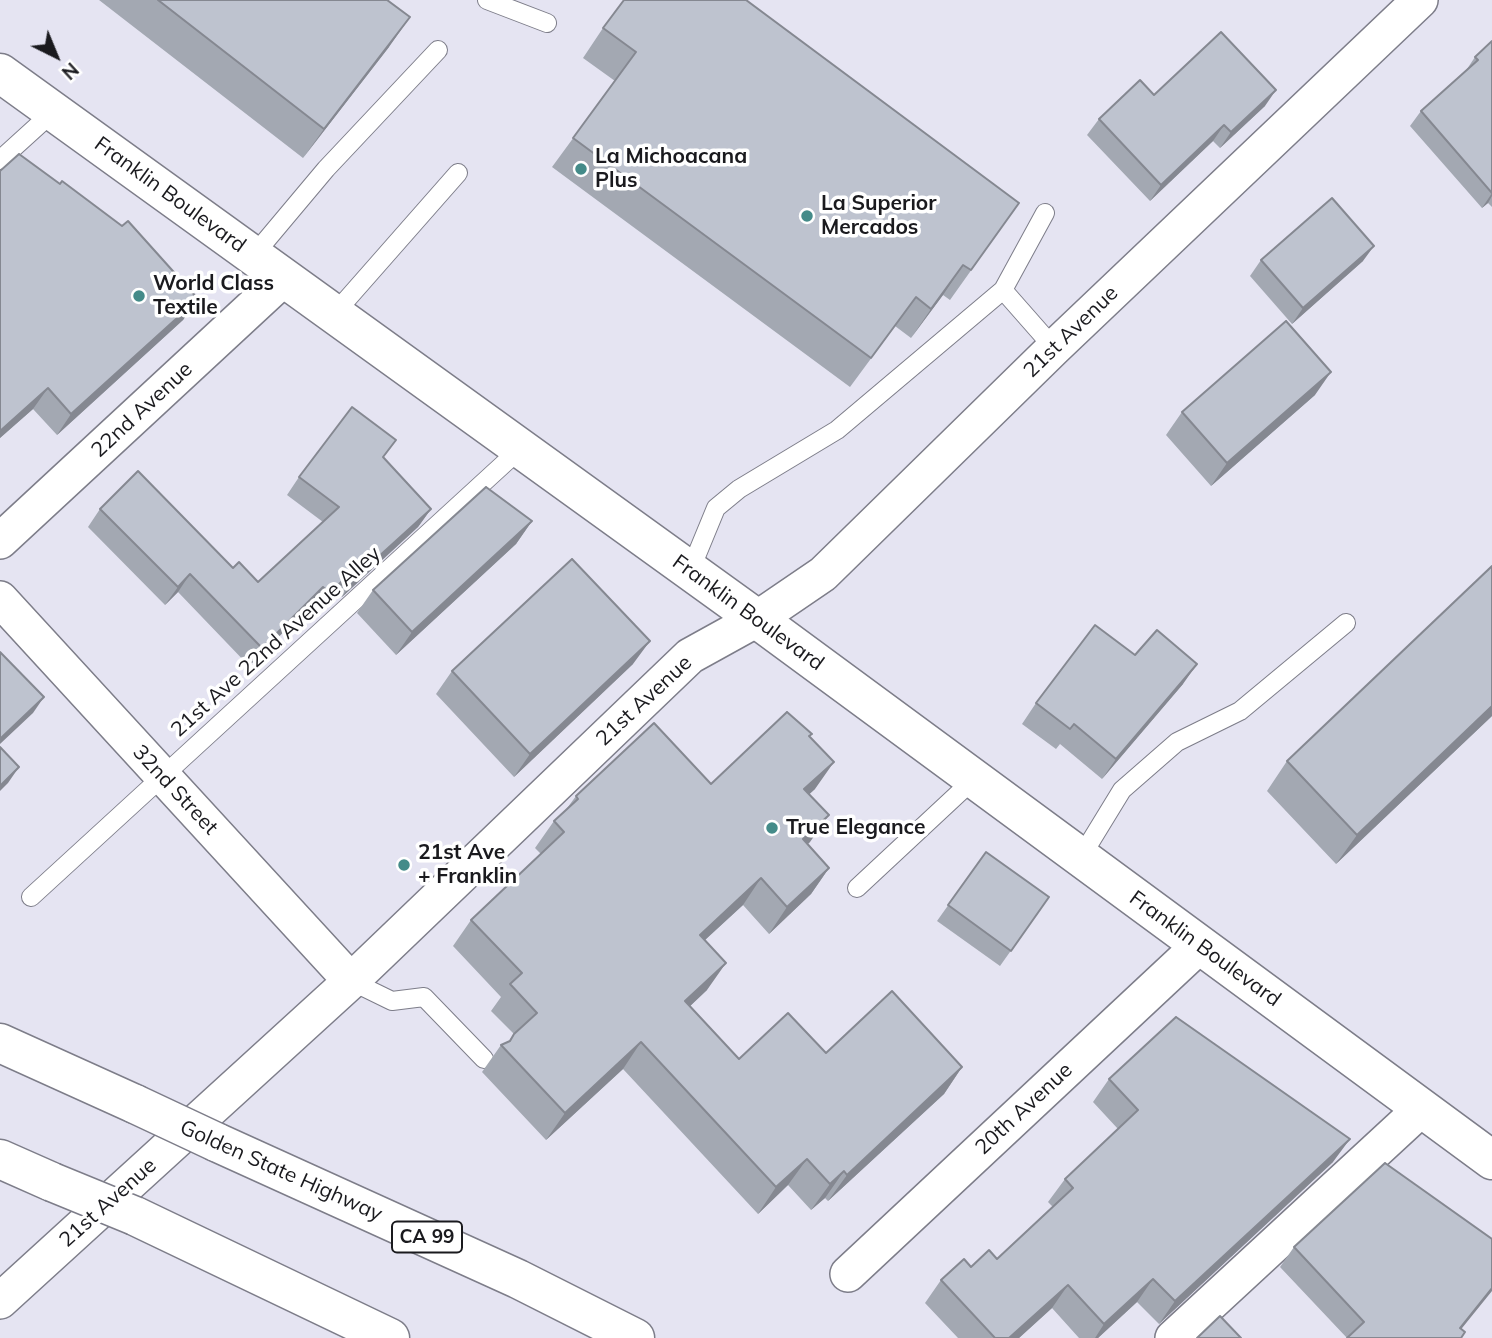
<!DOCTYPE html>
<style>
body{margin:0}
#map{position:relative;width:1492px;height:1338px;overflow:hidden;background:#e5e4f2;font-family:Mulish,sans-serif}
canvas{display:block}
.north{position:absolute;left:21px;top:21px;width:70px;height:70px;-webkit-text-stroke:5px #fff;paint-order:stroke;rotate:137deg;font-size:19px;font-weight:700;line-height:28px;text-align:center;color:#1a1a1e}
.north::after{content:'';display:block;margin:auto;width:24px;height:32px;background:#1a1a1e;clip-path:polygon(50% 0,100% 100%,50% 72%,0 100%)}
</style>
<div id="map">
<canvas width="1492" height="1338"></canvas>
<div class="north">N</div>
</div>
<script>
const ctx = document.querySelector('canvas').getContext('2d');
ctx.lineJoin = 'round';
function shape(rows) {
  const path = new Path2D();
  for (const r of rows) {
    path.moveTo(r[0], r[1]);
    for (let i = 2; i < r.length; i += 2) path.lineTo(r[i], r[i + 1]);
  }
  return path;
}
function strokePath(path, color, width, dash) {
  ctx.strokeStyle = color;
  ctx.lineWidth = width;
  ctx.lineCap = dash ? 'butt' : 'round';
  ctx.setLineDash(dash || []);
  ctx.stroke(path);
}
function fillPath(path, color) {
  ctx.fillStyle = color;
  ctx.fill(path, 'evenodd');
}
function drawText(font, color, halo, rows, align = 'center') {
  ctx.font = font + ' Mulish,sans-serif';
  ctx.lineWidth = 7;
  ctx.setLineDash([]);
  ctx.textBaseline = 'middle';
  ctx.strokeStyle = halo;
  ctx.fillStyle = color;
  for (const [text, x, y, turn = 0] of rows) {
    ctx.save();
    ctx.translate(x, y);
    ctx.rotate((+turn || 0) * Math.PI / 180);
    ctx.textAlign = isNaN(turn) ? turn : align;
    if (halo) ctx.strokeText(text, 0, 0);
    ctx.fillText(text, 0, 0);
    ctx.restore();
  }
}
const lane = shape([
 [487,0,547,23],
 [0,160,54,111],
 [253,256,326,169,438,50],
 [1003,290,1045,213],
 [334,314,458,173],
 [690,571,716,508,739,489,837,430,1003,290,1054,348],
 [1081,857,1122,790,1177,742,1240,711,1346,623],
 [857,888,974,779],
 [31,897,520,449],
 [351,981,392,1001,424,997,484,1059]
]);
const street = shape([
 [0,541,284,278],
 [0,599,351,981],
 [848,1274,1200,945],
 [0,1301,351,981,690,656,757,619,823,574,1054,348,1420,0],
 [1173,1338,1421,1109]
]);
const secondary = shape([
 [0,73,757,619,1492,1160]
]);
const highway = shape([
 [0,1043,135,1104],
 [216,1142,518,1279,635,1338],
 [0,1159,52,1182],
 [135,1216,390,1338]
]);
const highwayBridge = shape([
 [135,1104,216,1142],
 [52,1182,135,1216]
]);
const wall = shape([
 [99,0,387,0,389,47,303,158],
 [603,28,1019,203,950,300,943,295,911,338,895,326,850,387,552,167,615,81,583,58],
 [1492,41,1492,207,1488,203,1482,208,1410,126,1421,111,1465,72,1475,57],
 [1154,95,1265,106,1220,148,1213,141,1150,201,1087,135,1099,119],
 [0,171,198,299,183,320,57,435,33,409,0,438],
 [1261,260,1363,261,1292,324,1250,276],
 [1315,395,1211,486,1166,435,1182,412],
 [396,440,383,458,431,509,418,527,342,597,337,592,317,611,311,605,249,666,178,592,165,605,88,527,100,509,233,568,258,582,323,522,287,495,299,477],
 [532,521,516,544,396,655,357,613,373,590],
 [1135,655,1183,684,1102,779,1060,744,1056,749,1022,724,1036,703],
 [633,664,514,777,436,694,452,671],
 [1492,716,1336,864,1267,791,1287,761],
 [810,736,815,789,809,794,810,842,807,844,829,868,811,894,769,934,743,905,705,940,707,990,690,1006,739,1059,826,1053,962,1067,944,1094,828,1201,825,1198,811,1210,788,1185,758,1214,623,1069,546,1140,482,1072,501,1045,508,1042,514,1034,491,1011,501,997,453,946,471,920,541,854,535,848,554,821,565,811,576,796,711,784],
 [986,852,1049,897,1000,966,937,921],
 [1109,1079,1333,1162,1159,1324,1137,1302,1098,1338,1079,1338,1052,1308,1019,1338,958,1338,925,1303,941,1280,971,1267,997,1259,1053,1207,1048,1202,1065,1179,1118,1129,1093,1102],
 [1492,1239,1347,1338,1280,1267,1294,1247]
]);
const shadedWall = shape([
 [410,17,389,47,303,158,324,129],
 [1276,90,1265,106,1220,148,1231,132],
 [1224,125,1213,141,1150,201,1161,185],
 [1492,193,1492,196,1488,203,1482,208],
 [1374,246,1363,261,1292,324,1303,308],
 [963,265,943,295,911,338,931,309],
 [198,299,183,320,57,435,71,414],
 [1331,372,1315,395,1211,486,1227,463],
 [48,388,33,409,0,438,0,431],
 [431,509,418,527,342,597,355,578],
 [532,521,516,544,396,655,412,632],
 [190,574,178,592,165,605,178,587],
 [350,574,337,592,317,611,329,593],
 [323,587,311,605,249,666,262,648],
 [650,641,633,664,514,777,530,754],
 [1197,664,1183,684,1102,779,1116,759],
 [44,697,33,713,0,744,0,739],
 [1492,706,1492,716,1336,864,1357,835],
 [834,762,815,789,786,816,804,789],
 [19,767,8,783,0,791,0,786],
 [829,815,810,842,784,866,803,839],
 [829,868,811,894,769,934,787,907],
 [761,878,743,905,681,962,700,935],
 [726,963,707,990,667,1028,685,1001],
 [641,1042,623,1069,546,1140,565,1113],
 [962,1067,944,1094,828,1201,847,1175],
 [1350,1139,1333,1162,1159,1324,1175,1301],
 [807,1159,788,1185,758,1214,776,1187],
 [844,1171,825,1198,811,1210,830,1184],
 [1153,1279,1137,1302,1098,1338,1095,1338,1104,1324],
 [1068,1285,1052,1308,1019,1338,1009,1338],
 [1492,1288,1492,1291,1454,1338,1460,1328]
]);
const building = shape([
 [158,0,387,0,410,17,324,129,158,0],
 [624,0,746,0,1019,203,971,270,963,265,931,309,916,297,871,358,573,138,636,52,603,28,624,0],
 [1221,32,1276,90,1231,132,1224,125,1161,185,1099,119,1140,80,1154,95,1221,32],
 [1492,41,1492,193,1421,111,1478,60,1475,57,1492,41],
 [19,154,60,184,62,181,122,226,128,221,198,299,71,414,48,388,0,431,0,171,19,154],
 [1332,198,1374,246,1303,308,1261,260,1332,198],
 [1286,321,1331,372,1227,463,1182,412,1286,321],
 [352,407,396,440,383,457,431,509,355,578,350,574,329,593,323,587,262,648,190,574,178,587,100,509,138,471,233,568,239,562,258,582,339,507,299,477,352,407],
 [486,487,532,521,412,632,373,590,486,487],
 [572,559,650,641,530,754,452,671,572,559],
 [1492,566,1492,706,1357,835,1287,761,1492,566],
 [1095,625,1135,655,1157,630,1197,664,1116,759,1074,724,1070,729,1036,703,1095,625],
 [0,652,44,697,0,739,0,652],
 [787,712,812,734,809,736,834,762,804,789,829,815,803,839,829,868,787,907,761,878,700,935,726,963,685,1001,739,1059,788,1013,826,1053,892,991,962,1067,847,1175,844,1171,830,1184,807,1159,776,1187,641,1042,565,1113,501,1045,510,1041,514,1034,537,1013,510,984,522,973,471,920,564,832,554,821,578,799,576,796,654,723,711,784,787,712],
 [0,747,19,767,0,786,0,747],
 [986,852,1049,897,1011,951,948,905,986,852],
 [1176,1017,1350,1139,1175,1301,1153,1279,1104,1324,1068,1285,1009,1338,995,1338,941,1280,964,1259,971,1267,989,1250,997,1259,1073,1188,1065,1179,1138,1110,1109,1079,1176,1017],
 [1385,1163,1492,1239,1492,1288,1460,1328,1465,1332,1461,1338,1347,1338,1364,1322,1294,1247,1385,1163],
 [1220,1316,1241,1338,1197,1338,1220,1316]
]);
const markers = [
 [581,169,7,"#448b89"],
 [807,216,7,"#448b89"],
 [139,296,7,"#448b89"],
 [772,828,7,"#448b89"],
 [404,865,7,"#448b89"]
];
const shields = [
 [427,1237,70]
];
const shieldNames = [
 ["CA 99",427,1237]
];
const poiNames = [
 ["La Michoacana",595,157],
 ["Plus",595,181],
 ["La Superior",821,204],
 ["Mercados",821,228],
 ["World Class",153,284],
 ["Textile",153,308],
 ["True Elegance",786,828],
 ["21st Ave",418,853],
 ["+ Franklin",418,877]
];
const streetNames = [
 ["Franklin Boulevard",170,195,36],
 ["21st Avenue",1071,332,-44],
 ["22nd Avenue",142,410,-43],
 ["Franklin Boulevard",748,613,36],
 ["21st Ave 22nd Avenue Alley",276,642,-42],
 ["21st Avenue",644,701,-43],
 ["32nd Street",175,790,47],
 ["Franklin Boulevard",1205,949,36],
 ["20th Avenue",1024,1109,-43],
 ["Golden State Highway",281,1171,24],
 ["21st Avenue",108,1203,-42]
];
strokePath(lane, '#7d7d89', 20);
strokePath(street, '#7d7d89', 38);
strokePath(secondary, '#7d7d89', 41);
strokePath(highway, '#7d7d89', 41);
strokePath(lane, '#fff', 18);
strokePath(street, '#fff', 35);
strokePath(secondary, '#fff', 38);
strokePath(highway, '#fff', 38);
strokePath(highwayBridge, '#7d7d89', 41, []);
strokePath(highwayBridge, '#fff', 38);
fillPath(wall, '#a3a8b2');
fillPath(shadedWall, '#858891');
fillPath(building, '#bec3cf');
strokePath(building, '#858891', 2);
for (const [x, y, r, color] of markers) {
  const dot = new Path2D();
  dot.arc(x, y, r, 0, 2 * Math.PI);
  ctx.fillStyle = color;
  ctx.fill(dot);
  strokePath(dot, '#fff', 2.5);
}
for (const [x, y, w] of shields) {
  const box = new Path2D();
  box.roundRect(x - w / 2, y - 15.5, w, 31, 5);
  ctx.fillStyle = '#fff';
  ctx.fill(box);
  strokePath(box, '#1a1a1e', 2);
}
drawText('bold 19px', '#1a1a1e', null, shieldNames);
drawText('bold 21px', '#1a1a1e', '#fff', poiNames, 'left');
drawText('21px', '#1a1a1e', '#fff', streetNames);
</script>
